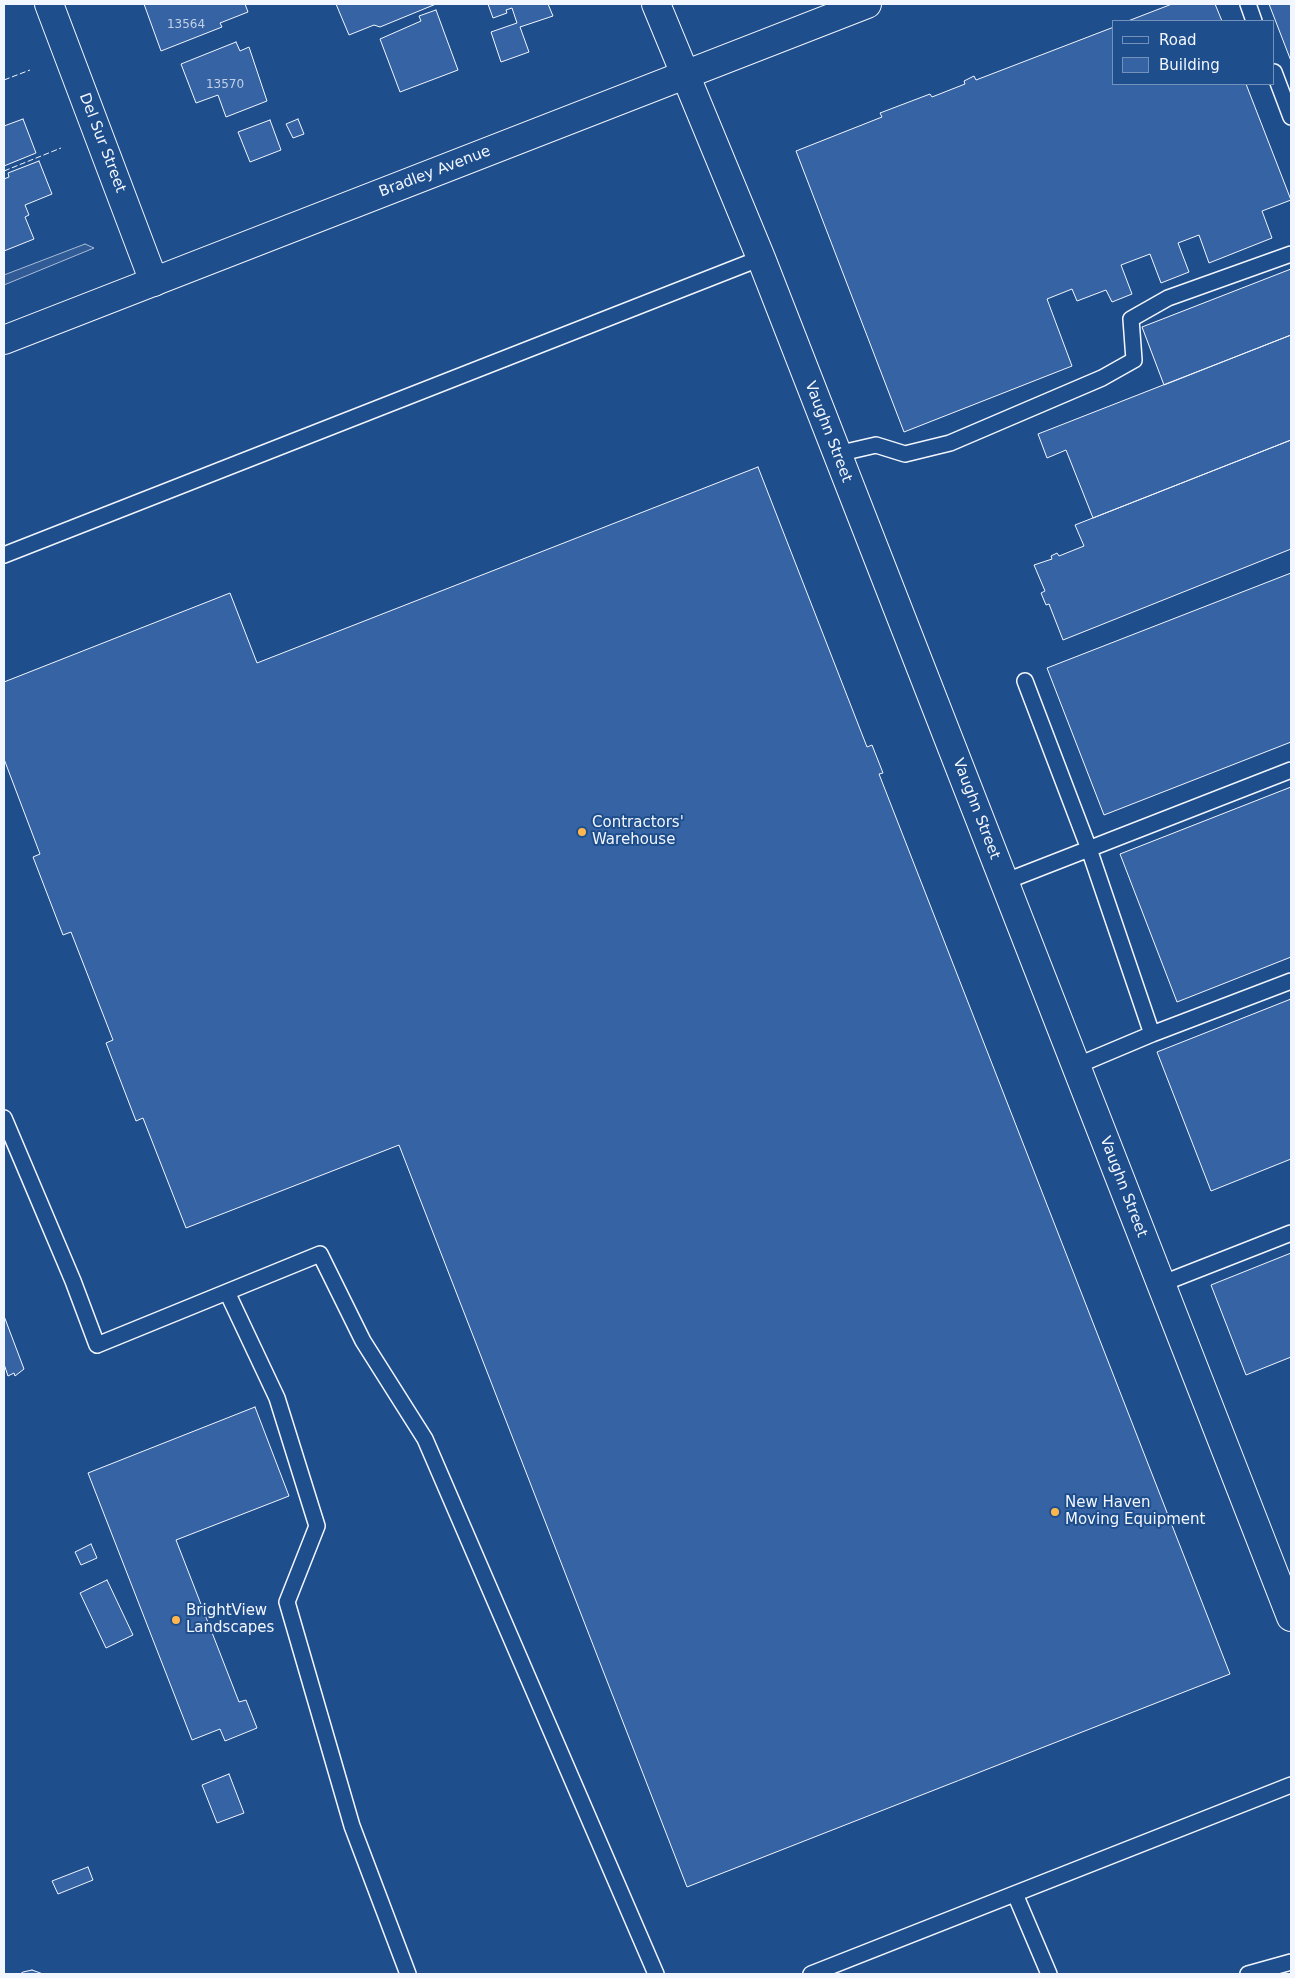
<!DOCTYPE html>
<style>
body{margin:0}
#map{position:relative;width:1295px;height:1978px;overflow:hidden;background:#1f4e8c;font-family:"DejaVu Sans",sans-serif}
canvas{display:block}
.frame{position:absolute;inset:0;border:5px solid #f2f6ff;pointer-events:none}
.legend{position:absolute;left:1112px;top:20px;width:162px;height:65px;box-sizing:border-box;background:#1f4e8c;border:1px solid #7391ba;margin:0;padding:6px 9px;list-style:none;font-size:15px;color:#f2f6ff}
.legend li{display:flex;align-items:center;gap:10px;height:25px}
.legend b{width:25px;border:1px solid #7391ba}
</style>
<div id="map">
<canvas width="1295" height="1978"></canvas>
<div class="frame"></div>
<ul class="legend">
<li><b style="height:6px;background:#1f4e8c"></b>Road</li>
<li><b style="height:14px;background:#3563a3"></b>Building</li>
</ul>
</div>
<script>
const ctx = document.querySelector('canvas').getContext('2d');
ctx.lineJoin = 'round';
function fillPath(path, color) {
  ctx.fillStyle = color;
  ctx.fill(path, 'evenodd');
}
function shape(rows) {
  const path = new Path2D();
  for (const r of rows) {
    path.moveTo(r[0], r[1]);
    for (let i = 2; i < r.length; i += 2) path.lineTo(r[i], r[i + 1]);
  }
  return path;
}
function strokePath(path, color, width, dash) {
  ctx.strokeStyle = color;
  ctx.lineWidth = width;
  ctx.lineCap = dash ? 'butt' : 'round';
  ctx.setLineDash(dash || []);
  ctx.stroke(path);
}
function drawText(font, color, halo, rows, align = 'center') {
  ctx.font = font + ' "DejaVu Sans",sans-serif';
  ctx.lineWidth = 4;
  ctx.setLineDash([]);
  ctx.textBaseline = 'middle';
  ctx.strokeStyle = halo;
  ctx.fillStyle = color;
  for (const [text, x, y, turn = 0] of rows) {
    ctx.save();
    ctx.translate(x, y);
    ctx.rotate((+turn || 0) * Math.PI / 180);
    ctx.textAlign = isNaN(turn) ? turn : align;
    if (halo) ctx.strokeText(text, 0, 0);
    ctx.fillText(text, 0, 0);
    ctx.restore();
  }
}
const built = shape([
 [85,244,94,248,4,285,4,275,85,244]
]);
const building = shape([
 [144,4,245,4,248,12,220,23,222,27,161,51,144,4],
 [336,4,436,4,380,27,374,25,349,35,336,4],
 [488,4,548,4,553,16,520,27,529,52,501,62,491,32,517,23,512,8,506,10,507,13,493,18,488,4],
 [1172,4,1215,4,1222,21,1128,21,1172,4],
 [1269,4,1291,4,1291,61,1269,4],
 [436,10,458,70,400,92,380,39,421,21,419,16,436,10],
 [1114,27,1114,84,1246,84,1291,200,1262,211,1272,238,1209,263,1199,235,1178,243,1189,272,1161,283,1150,254,1121,265,1132,294,1112,302,1106,290,1077,301,1072,289,1047,299,1072,366,904,432,796,151,882,117,880,113,930,94,932,97,965,84,964,81,974,76,976,80,1114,27],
 [236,42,240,51,249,47,267,101,226,117,218,95,196,103,181,64,236,42],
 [23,119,36,153,4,166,4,126,23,119],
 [298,119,304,134,293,138,286,124,298,119],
 [270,120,281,150,250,162,238,132,270,120],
 [39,161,52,194,25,205,29,215,25,217,34,239,4,251,4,179,9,177,8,173,39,161],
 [1291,269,1291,335,1164,385,1142,327,1291,269],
 [1291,335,1291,440,1093,518,1066,450,1047,458,1038,434,1291,335],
 [1291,440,1291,549,1063,640,1049,604,1046,605,1041,593,1045,591,1034,565,1052,559,1051,556,1057,553,1059,556,1084,546,1075,525,1291,440],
 [758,467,867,747,872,745,883,773,879,774,1230,1674,687,1887,399,1145,186,1228,143,1118,136,1121,106,1043,113,1040,71,932,63,935,33,857,40,854,4,759,4,682,230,593,257,663,758,467],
 [1291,573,1291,742,1104,815,1047,668,1291,573],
 [1291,787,1291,957,1177,1002,1120,854,1291,787],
 [1291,999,1291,1159,1211,1191,1157,1052,1291,999],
 [1291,1253,1291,1357,1246,1375,1211,1285,1291,1253],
 [4,1316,24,1369,15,1376,14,1373,8,1376,4,1364,4,1316],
 [255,1407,289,1496,176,1540,239,1702,246,1700,257,1728,225,1741,220,1729,192,1740,88,1473,255,1407],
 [91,1544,97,1558,81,1565,75,1552,91,1544],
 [107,1580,133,1635,106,1648,80,1593,107,1580],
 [229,1774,244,1813,217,1823,202,1785,229,1774],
 [88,1867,93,1880,58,1894,52,1881,88,1867],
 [32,1970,43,1974,20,1974,23,1972,32,1970]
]);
const service = shape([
 [1248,4,1254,21],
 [1274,72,1291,117],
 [837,454,876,445,905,454,950,443,1102,378,1134,360,1131,319,1168,298,1291,254],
 [4,555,761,258],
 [1025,681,1089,849,1152,1034,1291,981],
 [1004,882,1291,770],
 [1076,1066,1152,1034],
 [4,1118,73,1281,97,1345,320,1254,363,1341,425,1439,656,1974],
 [1161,1284,1291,1233],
 [227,1292,277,1398,317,1526,287,1602,352,1826,408,1974],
 [1015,1894,1049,1974],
 [811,1974,1291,1785],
 [1248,1974,1291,1962]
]);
const minor = shape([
 [49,4,154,282],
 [656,4,761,258,1291,1617]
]);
const tertiary = shape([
 [4,340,867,4]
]);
const fence = shape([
 [4,80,30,70],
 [4,171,61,148]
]);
const markers = [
 [582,832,5,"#ffb74d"],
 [1055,1512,5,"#ffb74d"],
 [176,1620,5,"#ffb74d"]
];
const numberNames = [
 ["13564",186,25],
 ["13570",225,85]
];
const streetNames = [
 ["Del Sur Street",102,143,69],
 ["Bradley Avenue",435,172,-21],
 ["Vaughn Street",828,432,69],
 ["Vaughn Street",976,809,69],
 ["Vaughn Street",1123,1187,69]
];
const poiNames = [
 ["Contractors'",592,823],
 ["Warehouse",592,840],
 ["New Haven",1065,1503],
 ["Moving Equipment",1065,1520],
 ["BrightView",186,1611],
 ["Landscapes",186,1628]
];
fillPath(built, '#305b95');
strokePath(built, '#a8bbd7', 1);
fillPath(building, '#3563a3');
strokePath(building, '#f2f6ff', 1);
strokePath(service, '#f2f6ff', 18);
strokePath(minor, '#f2f6ff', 30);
strokePath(tertiary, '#f2f6ff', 30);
strokePath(service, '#1f4e8c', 15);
strokePath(minor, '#1f4e8c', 28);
strokePath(tertiary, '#1f4e8c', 28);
strokePath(fence, '#f2f6ff', 1, [6, 2.5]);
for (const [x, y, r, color] of markers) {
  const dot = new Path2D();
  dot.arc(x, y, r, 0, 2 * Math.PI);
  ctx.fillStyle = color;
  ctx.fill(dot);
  strokePath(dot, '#1f4e8c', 2);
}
drawText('12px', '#c3d1e8', null, numberNames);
drawText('15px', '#f2f6ff', '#1f4e8c', streetNames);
drawText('15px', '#f2f6ff', '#1f4e8c', poiNames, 'left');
</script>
